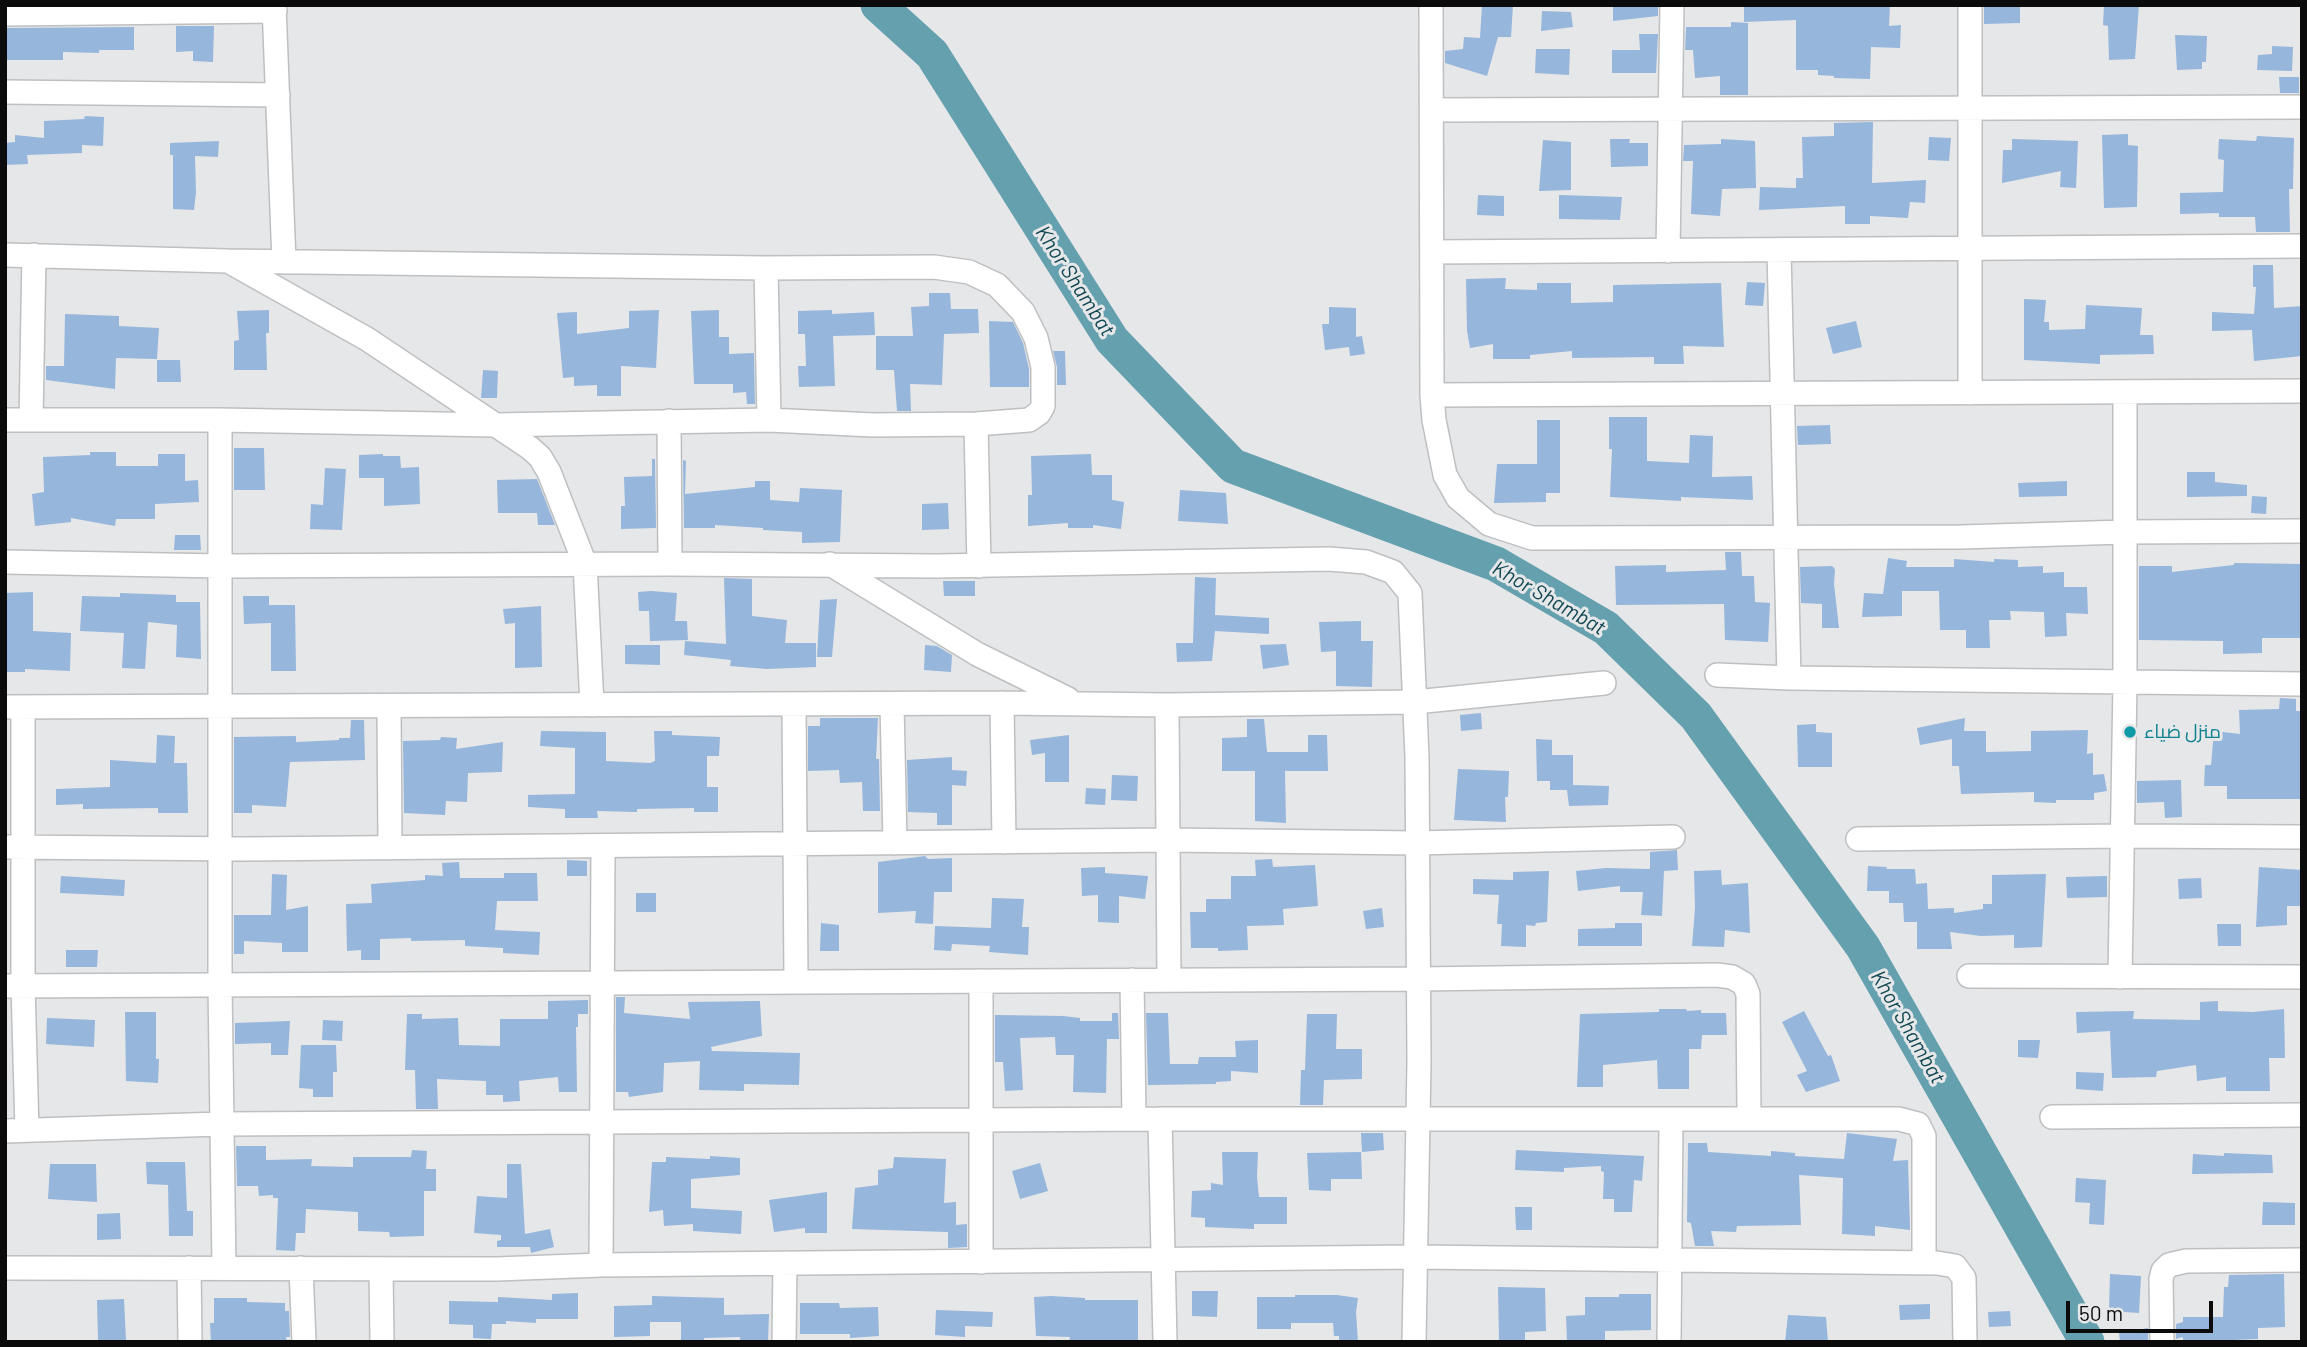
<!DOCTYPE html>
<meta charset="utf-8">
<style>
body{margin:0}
#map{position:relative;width:2307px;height:1347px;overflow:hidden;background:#e6e7e9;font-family:Barlow,sans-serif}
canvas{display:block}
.frame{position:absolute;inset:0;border:7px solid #0b0b0c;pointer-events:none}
.scale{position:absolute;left:2066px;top:1301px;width:147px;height:32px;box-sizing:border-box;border:4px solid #0b0b0c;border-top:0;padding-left:9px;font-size:21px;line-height:24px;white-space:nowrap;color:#0b0b0c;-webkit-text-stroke:5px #e6e7e9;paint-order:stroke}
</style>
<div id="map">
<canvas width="2307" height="1347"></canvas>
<div class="frame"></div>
<div class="scale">50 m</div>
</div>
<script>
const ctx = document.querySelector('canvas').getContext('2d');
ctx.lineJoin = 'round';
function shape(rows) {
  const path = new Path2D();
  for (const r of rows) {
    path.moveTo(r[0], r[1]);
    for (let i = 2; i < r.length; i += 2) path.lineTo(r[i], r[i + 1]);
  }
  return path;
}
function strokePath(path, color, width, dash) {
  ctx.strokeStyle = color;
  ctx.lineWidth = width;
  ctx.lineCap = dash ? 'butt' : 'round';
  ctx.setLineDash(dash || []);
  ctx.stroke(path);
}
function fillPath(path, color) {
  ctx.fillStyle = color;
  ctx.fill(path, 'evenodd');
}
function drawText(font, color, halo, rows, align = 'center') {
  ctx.font = font + ' Barlow,Cairo,sans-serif';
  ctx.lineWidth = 6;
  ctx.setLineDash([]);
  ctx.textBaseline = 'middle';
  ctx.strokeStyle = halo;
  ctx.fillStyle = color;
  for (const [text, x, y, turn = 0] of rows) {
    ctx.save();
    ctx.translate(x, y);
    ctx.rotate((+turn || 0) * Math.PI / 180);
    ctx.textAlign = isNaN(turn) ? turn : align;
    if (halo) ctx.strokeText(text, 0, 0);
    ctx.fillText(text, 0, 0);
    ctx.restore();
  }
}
const river = shape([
 [878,5,932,54,1112,340,1233,466,1496,564,1606,628,1696,716,1863,947,2087,1342]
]);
const building = shape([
 [1482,5,1513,5,1511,37,1498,37,1487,76,1445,63,1445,51,1463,49,1464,37,1480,38],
 [1613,5,1658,5,1658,16,1613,21],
 [1744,5,1890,5,1889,26,1901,25,1900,48,1871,47,1870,79,1834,78,1834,76,1818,75,1818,70,1796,70,1796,20,1744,22],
 [1984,5,2020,5,2020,23,1984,24],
 [2104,5,2139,5,2135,59,2109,60,2108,26,2103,25],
 [1542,11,1571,12,1573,27,1541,31],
 [1731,22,1748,23,1748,95,1720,95,1720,76,1695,78,1693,50,1685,50,1686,27,1731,27],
 [176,26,214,26,213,62,193,61,193,51,176,52],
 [134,27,134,50,99,50,99,53,63,52,63,60,5,60,5,28],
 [1639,34,1658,34,1656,73,1612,73,1612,50,1640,50],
 [2175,35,2207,36,2206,62,2202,62,2202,69,2177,70],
 [2272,46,2293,47,2292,71,2257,70,2258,55,2272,54],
 [1536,49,1570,49,1569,75,1535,73],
 [2279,77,2299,77,2299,93,2280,93],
 [85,116,104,117,103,146,82,145,82,153,27,155,28,164,5,165,5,143,15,142,15,135,44,138,44,121,84,119],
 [1873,122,1872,183,1926,180,1925,203,1910,202,1908,218,1870,216,1870,224,1845,224,1845,206,1759,210,1760,187,1796,188,1796,178,1803,178,1802,137,1834,136,1834,123],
 [2128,134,2128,145,2138,146,2137,207,2104,208,2102,135],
 [2257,136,2294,138,2293,189,2289,189,2290,232,2256,232,2255,217,2219,217,2219,213,2180,214,2180,193,2223,192,2224,160,2218,159,2219,139,2256,141],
 [1929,137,1951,138,1949,161,1928,160],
 [1610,139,1630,139,1629,143,1648,143,1648,166,1611,167],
 [1721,139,1755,141,1756,188,1722,189,1720,216,1691,214,1693,161,1683,161,1684,145,1721,144],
 [2012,139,2078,141,2076,188,2060,187,2061,171,2002,183,2003,150,2012,150],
 [1543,140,1571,142,1571,190,1539,191],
 [219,141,218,157,195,156,196,192,194,210,173,209,173,155,170,155,170,143],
 [1478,195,1504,196,1504,216,1477,215],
 [1559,195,1622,197,1620,220,1559,219],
 [2253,265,2273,265,2274,308,2302,306,2302,356,2254,361,2252,330,2212,331,2212,312,2254,314,2256,287,2253,287],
 [1506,278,1505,289,1537,290,1537,283,1571,283,1571,303,1613,302,1613,285,1721,283,1724,347,1683,346,1684,364,1654,364,1654,357,1572,358,1572,351,1530,355,1530,359,1493,359,1493,344,1470,348,1467,331,1466,279],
 [1747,282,1765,283,1763,306,1745,305],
 [929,293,950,293,951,309,978,309,979,333,944,334,942,385,910,384,911,411,897,411,894,370,876,370,876,336,913,336,911,307,929,306],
 [2024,299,2046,300,2044,322,2049,322,2049,330,2085,329,2086,305,2142,308,2140,335,2153,335,2154,354,2100,355,2100,364,2024,360],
 [1329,307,1356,308,1356,337,1362,336,1365,354,1350,356,1349,347,1325,350,1322,324,1329,324],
 [269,310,269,333,266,333,267,370,234,370,234,341,239,340,237,311],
 [659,310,656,368,621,366,621,396,597,396,597,385,574,386,574,377,563,378,557,313,577,312,577,334,629,328,629,311],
 [719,310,719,337,729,337,729,354,754,353,755,404,747,404,746,392,733,393,733,384,694,384,691,311],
 [832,310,832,314,874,312,875,335,833,336,835,386,799,387,798,366,806,366,805,334,798,334,798,311],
 [65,314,119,316,119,326,159,328,157,359,116,358,115,389,46,380,46,366,64,366],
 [989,321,1013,322,1023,343,1029,369,1029,387,990,387],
 [1856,321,1862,347,1833,354,1826,328],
 [1053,351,1065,351,1066,385,1057,385,1057,367],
 [157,360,180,360,181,382,157,382],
 [483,370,498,371,497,398,481,398],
 [1609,417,1647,417,1647,461,1689,463,1690,435,1713,436,1712,477,1752,476,1753,500,1681,497,1681,501,1610,497,1612,449,1609,449],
 [1537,420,1560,420,1560,493,1546,493,1546,502,1494,503,1497,464,1537,464],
 [1830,425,1831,444,1798,445,1797,426],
 [234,448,264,448,265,490,234,490],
 [90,452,116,452,116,466,158,466,158,454,185,454,185,481,198,480,199,502,155,504,155,519,116,519,115,526,71,518,71,522,35,526,32,494,44,492,43,457,90,455],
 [383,454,383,456,400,456,401,468,419,467,420,504,384,506,384,478,359,478,359,455],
 [1091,454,1092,475,1112,475,1112,500,1124,502,1121,529,1093,525,1093,528,1068,528,1068,523,1028,526,1028,495,1032,495,1031,456],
 [652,459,655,459,656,528,621,529,621,506,625,506,624,477,652,476],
 [683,460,686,461,685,494,755,487,755,481,770,481,770,500,799,502,800,488,842,490,840,542,802,543,802,532,763,530,763,528,715,525,715,528,684,528],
 [325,468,346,469,342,530,310,529,311,504,323,505],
 [2187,472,2215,472,2215,482,2247,485,2247,496,2187,497],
 [537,479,555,525,538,525,537,513,498,513,497,480],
 [2067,481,2067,496,2019,497,2018,483],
 [1180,490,1226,493,1228,524,1178,521],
 [2252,496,2267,497,2266,514,2251,513],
 [948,503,949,529,922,530,922,504],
 [175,535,200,535,201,550,174,550],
 [1725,552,1741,552,1742,576,1754,576,1755,602,1770,603,1768,642,1725,640,1724,604,1616,605,1615,566,1666,565,1666,572,1726,570],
 [1888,558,1907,561,1906,567,1954,567,1954,559,1994,562,1994,559,2018,560,2018,567,2043,566,2043,573,2064,572,2064,587,2087,587,2088,614,2066,613,2067,636,2045,637,2044,612,2010,611,2011,620,1989,620,1990,648,1966,648,1966,630,1940,630,1939,591,1902,591,1902,616,1862,617,1864,593,1883,594],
 [2234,563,2302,564,2302,638,2262,638,2262,653,2223,654,2223,641,2139,640,2139,566,2172,566,2172,572,2234,565],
 [1832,566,1835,569,1834,584,1839,628,1822,628,1822,604,1801,603,1800,567],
 [1195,577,1216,578,1215,615,1269,618,1269,634,1215,631,1212,661,1177,662,1176,643,1193,643],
 [724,578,752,579,752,616,787,620,785,643,816,643,816,667,767,669,730,666,731,660,684,655,685,641,726,644],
 [943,581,975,581,975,596,944,596],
 [651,591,677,593,675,621,687,621,688,640,650,641,649,611,639,611,638,592],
 [33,592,33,631,71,633,70,671,25,669,25,672,5,672,5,593],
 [120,593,176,595,176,602,200,602,201,659,176,657,177,625,148,622,145,669,122,668,124,633,80,631,82,596,120,597],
 [243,596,269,596,269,605,295,605,296,671,271,671,271,623,244,624],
 [837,599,832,657,817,657,820,600],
 [541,606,542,667,515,668,515,623,505,624,503,609],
 [1361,621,1361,641,1373,641,1372,687,1336,686,1336,651,1321,652,1319,622],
 [1286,644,1289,665,1263,669,1260,645],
 [625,645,660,645,660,665,625,664],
 [925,645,937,646,952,655,951,672,924,670],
 [2280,698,2296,699,2296,711,2302,711,2302,799,2227,799,2227,786,2204,786,2205,765,2211,765,2214,731,2240,734,2239,710,2279,709],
 [1481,713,1482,729,1461,731,1460,715],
 [820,718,878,718,876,759,879,759,880,811,863,811,862,782,840,783,839,770,808,771,808,726,820,726],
 [1965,718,1964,731,1986,731,1986,752,2031,751,2031,731,2088,730,2087,754,2093,753,2093,775,2104,774,2107,791,2094,793,2094,800,2056,800,2056,803,2034,802,2034,792,1961,794,1959,766,1952,766,1952,739,1920,745,1917,728],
 [1247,719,1264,719,1267,752,1308,752,1308,735,1327,735,1328,771,1285,771,1286,823,1255,821,1255,771,1222,771,1222,738,1247,737],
 [351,720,364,720,365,760,290,762,286,807,252,805,252,813,234,813,234,737,296,736,296,742,339,740,339,738,350,738],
 [1816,724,1816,732,1832,733,1832,767,1798,767,1797,725],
 [541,731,606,732,606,761,650,763,655,761,654,731,672,731,672,735,720,737,719,756,707,756,707,787,718,787,718,812,694,812,694,808,637,809,637,812,597,811,598,818,565,818,565,809,528,807,528,795,575,794,575,748,540,746],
 [157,735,175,736,174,763,187,763,188,813,158,813,158,808,83,809,83,804,56,805,56,789,110,787,110,760,156,763],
 [1069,735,1069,782,1045,782,1045,753,1032,755,1030,740],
 [441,737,457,738,456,749,503,742,502,772,468,773,467,802,446,801,445,815,404,813,403,741,440,740],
 [1536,739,1552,740,1552,755,1573,755,1573,785,1609,786,1608,805,1569,806,1567,790,1550,790,1550,781,1537,781],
 [952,757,952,770,967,771,966,786,952,785,952,825,937,825,937,813,908,812,907,760],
 [1458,769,1509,771,1508,797,1505,797,1506,822,1454,820],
 [1112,775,1138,776,1137,801,1111,800],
 [2181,780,2182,817,2165,818,2164,802,2137,803,2137,781],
 [1086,788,1106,789,1105,805,1085,804],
 [1677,850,1678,870,1664,871,1662,916,1641,915,1643,892,1620,892,1620,886,1578,891,1576,871,1606,868,1650,869,1650,852],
 [925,856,928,859,952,858,952,892,934,892,933,924,915,923,916,911,878,913,878,862],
 [1272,859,1273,867,1315,865,1318,906,1283,909,1284,925,1247,926,1248,950,1218,951,1218,948,1191,948,1190,912,1206,912,1206,899,1231,899,1231,876,1256,876,1255,860],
 [567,860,587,861,587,876,567,876],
 [459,862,460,878,504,878,504,873,537,873,538,901,497,901,495,930,540,932,539,955,503,953,503,948,465,946,465,940,411,941,411,938,380,939,380,960,361,960,361,950,347,951,346,904,372,903,371,884,425,880,425,875,443,876,442,863],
 [1868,866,1887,867,1886,869,1915,869,1916,884,1927,883,1928,909,1954,908,1954,913,1983,909,1983,904,1992,904,1992,875,2046,874,2042,947,2014,948,2014,935,1981,936,1950,932,1952,949,1917,949,1917,922,1904,922,1903,903,1889,903,1889,891,1867,891],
 [1105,867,1105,873,1148,876,1145,899,1119,896,1119,923,1098,922,1098,895,1082,896,1081,868],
 [2259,867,2302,870,2302,906,2287,906,2287,925,2256,927],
 [1721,870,1722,885,1748,883,1750,933,1725,930,1724,947,1692,946,1695,908,1694,871],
 [1549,871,1547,922,1536,923,1535,926,1526,925,1526,947,1501,946,1502,924,1497,924,1499,895,1473,894,1473,879,1513,880,1513,872],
 [272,874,287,875,286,910,308,906,308,952,282,952,282,943,244,941,244,954,234,954,234,915,271,915],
 [61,876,125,880,124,896,60,893],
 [2107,876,2107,897,2067,898,2066,877],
 [2201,878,2202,898,2179,899,2178,879],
 [636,893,656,893,656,912,636,912],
 [992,898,1024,899,1022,927,1029,927,1028,955,989,952,990,946,952,944,951,951,934,950,935,926,991,928],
 [1382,908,1384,927,1366,929,1363,911],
 [821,923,839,925,839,951,820,951],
 [1615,923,1642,923,1642,946,1578,946,1578,929,1615,928],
 [2217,924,2241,924,2241,946,2218,946],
 [66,950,98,950,97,967,66,967],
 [616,997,625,997,624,1013,690,1019,688,1002,760,1001,762,1036,711,1047,712,1051,800,1053,799,1085,744,1084,744,1091,699,1090,700,1061,664,1063,663,1092,629,1097,628,1092,616,1092],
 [588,1000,588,1014,578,1014,578,1027,576,1027,577,1092,559,1092,558,1077,519,1081,520,1101,503,1102,503,1095,486,1095,486,1081,437,1079,438,1109,416,1109,415,1070,405,1070,407,1014,422,1014,422,1019,458,1018,459,1045,500,1046,500,1019,548,1019,548,1001],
 [2218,1001,2218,1011,2253,1012,2284,1009,2285,1058,2269,1058,2270,1091,2226,1091,2226,1077,2197,1081,2196,1065,2157,1071,2156,1077,2112,1078,2110,1031,2077,1033,2076,1012,2134,1011,2133,1019,2200,1020,2200,1002],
 [1659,1009,1686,1009,1687,1011,1701,1010,1701,1013,1726,1013,1727,1035,1702,1035,1701,1049,1689,1049,1689,1089,1658,1089,1657,1060,1603,1065,1603,1087,1577,1087,1580,1014,1659,1012],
 [1804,1011,1828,1056,1831,1055,1840,1081,1806,1092,1797,1075,1807,1071,1782,1022],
 [125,1012,156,1012,156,1059,159,1059,158,1083,126,1081],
 [1112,1013,1118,1013,1119,1039,1107,1039,1106,1093,1073,1092,1074,1055,1056,1055,1055,1037,1020,1038,1023,1090,1005,1091,1003,1062,995,1062,995,1015,1063,1016,1080,1018,1080,1021,1112,1021],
 [1146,1013,1168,1013,1170,1064,1198,1064,1199,1057,1236,1057,1235,1041,1258,1040,1258,1073,1231,1071,1231,1081,1216,1082,1216,1084,1148,1085],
 [1307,1014,1337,1014,1336,1049,1362,1049,1362,1079,1324,1080,1323,1105,1300,1105,1301,1070,1305,1070],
 [47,1018,95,1020,94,1047,46,1044],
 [323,1020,343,1021,342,1041,322,1040],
 [290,1021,288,1055,271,1055,271,1043,235,1044,235,1023],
 [2018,1040,2040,1040,2038,1058,2018,1057],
 [301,1045,336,1045,337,1072,333,1072,333,1097,313,1097,313,1089,299,1088],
 [2076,1072,2104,1073,2103,1091,2076,1089],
 [1361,1133,1383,1133,1384,1150,1362,1152],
 [1847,1133,1897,1139,1893,1161,1908,1160,1910,1230,1875,1226,1875,1236,1842,1234,1843,1178,1799,1175,1801,1225,1737,1226,1736,1232,1711,1231,1714,1246,1695,1246,1691,1223,1687,1222,1688,1143,1707,1143,1708,1152,1771,1156,1771,1151,1795,1153,1795,1156,1844,1159],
 [236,1146,266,1146,266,1160,312,1159,311,1166,353,1167,353,1157,411,1157,412,1150,427,1151,426,1169,436,1169,436,1191,424,1191,424,1236,390,1237,389,1232,358,1231,358,1212,306,1209,305,1233,296,1233,295,1251,276,1250,278,1198,273,1198,273,1195,259,1196,258,1186,237,1186],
 [1516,1150,1644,1156,1642,1181,1634,1180,1632,1212,1614,1212,1614,1199,1603,1199,1604,1172,1601,1171,1601,1166,1564,1168,1564,1172,1515,1170],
 [1222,1152,1258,1152,1257,1177,1259,1197,1287,1197,1287,1224,1254,1224,1254,1229,1205,1227,1205,1218,1191,1217,1192,1191,1211,1190,1211,1183,1223,1185],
 [1361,1152,1362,1179,1331,1179,1331,1191,1309,1190,1307,1153],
 [2224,1153,2272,1155,2273,1173,2192,1174,2193,1154,2224,1156],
 [710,1156,740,1158,740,1175,691,1179,691,1208,742,1211,741,1234,693,1231,693,1224,664,1226,663,1210,649,1212,652,1162,666,1162,666,1157,710,1159],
 [894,1157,946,1159,944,1203,956,1202,956,1225,967,1224,967,1247,948,1248,948,1232,852,1229,855,1188,878,1185,878,1170,893,1168],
 [146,1162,185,1162,187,1211,193,1211,193,1236,169,1236,168,1185,147,1184],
 [1040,1163,1048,1191,1020,1199,1012,1171],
 [50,1164,96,1164,97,1202,48,1199],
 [507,1164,521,1164,525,1234,550,1229,554,1247,531,1253,530,1247,497,1247,497,1241,501,1240,501,1235,474,1233,477,1196,507,1198],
 [2076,1178,2106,1180,2104,1225,2089,1224,2090,1203,2075,1202],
 [827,1192,827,1233,805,1233,805,1228,774,1232,769,1200],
 [2263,1202,2295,1203,2295,1225,2262,1225],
 [1515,1207,1532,1207,1532,1230,1516,1230],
 [120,1213,121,1239,97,1240,97,1214],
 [2110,1274,2141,1276,2139,1313,2109,1311],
 [2284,1274,2285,1327,2258,1328,2258,1339,2183,1342,2183,1337,2176,1339,2176,1324,2183,1322,2183,1317,2223,1317,2224,1287,2228,1287,2229,1275],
 [1498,1287,1545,1288,1546,1331,1525,1332,1525,1342,1499,1342],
 [1192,1291,1218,1291,1217,1317,1192,1316],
 [578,1293,578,1319,536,1319,536,1323,506,1321,506,1324,492,1324,491,1339,473,1338,473,1325,449,1324,449,1301,498,1302,498,1297,552,1300,552,1294],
 [1619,1294,1651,1294,1651,1330,1605,1331,1605,1340,1567,1342,1566,1316,1585,1315,1585,1297,1619,1297],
 [1295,1295,1337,1295,1358,1298,1356,1312,1358,1342,1339,1342,1339,1336,1334,1336,1333,1323,1291,1323,1291,1329,1257,1329,1257,1297,1295,1297],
 [652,1296,724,1298,724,1315,769,1314,768,1342,740,1342,740,1337,704,1338,704,1342,681,1342,681,1322,650,1322,650,1336,614,1337,614,1306,652,1305],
 [1051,1296,1085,1298,1085,1300,1138,1300,1138,1342,1069,1342,1070,1337,1036,1336,1034,1297],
 [214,1298,247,1298,247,1302,285,1303,285,1311,289,1311,290,1337,286,1337,287,1342,211,1342,210,1323,214,1323],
 [124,1299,126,1340,98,1340,97,1300],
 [800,1303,839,1303,840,1308,878,1307,879,1336,850,1338,850,1334,800,1334],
 [1930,1304,1930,1319,1900,1320,1899,1305],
 [936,1310,993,1312,992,1327,965,1326,965,1337,935,1335],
 [2010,1311,2011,1326,1989,1327,1988,1312],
 [1788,1315,1826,1317,1828,1342,1785,1342],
 [2148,1328,2148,1342,2120,1342,2119,1333]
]);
const minor = shape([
 [274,5,284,262],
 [1431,5,1432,395,2302,391],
 [5,14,275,11],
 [5,92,278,95],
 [1432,110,2302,107],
 [1779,250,1789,678],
 [1668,251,1672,5],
 [1432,252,2302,246],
 [5,255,228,261,367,339,530,448,540,457,549,472,585,564,592,705],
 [766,268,769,420],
 [1970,393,1970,5],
 [1432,395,1434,420,1445,475,1458,498,1489,524,1532,538,1961,537,2124,532,2302,531],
 [5,420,220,420,495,425,769,420,873,425,976,424,1029,420,1039,413,1043,406,1043,367,1036,338,1023,312,997,285,969,272,934,267,766,268,228,261],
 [31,420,34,255],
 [220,420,220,984,224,1268],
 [669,421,670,564],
 [976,424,979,566],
 [5,562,220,566,670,564,937,566,1329,559,1366,562,1393,572,1410,593,1417,757,1419,1062,1414,1342],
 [830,564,977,654,1068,699],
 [1717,675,1789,678,2302,684],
 [1002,703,1004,842],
 [892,704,895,843],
 [794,705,796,982],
 [1167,705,1169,980],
 [5,707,1002,703,1167,705,1415,702,1604,683],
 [23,707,23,986,27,1130],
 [389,707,390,848],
 [1858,839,2122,836,2302,837],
 [5,847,248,849,1169,840,1416,843,1673,837],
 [1969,976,2302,977],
 [2120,977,2125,683,2125,392],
 [1132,980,1134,1119],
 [981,981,981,1262],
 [5,986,1418,979,1717,975,1732,977,1744,984,1748,994,1749,1118],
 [2052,1117,2302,1115],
 [1160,1119,1165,1342],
 [5,1131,220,1124,1160,1119,1899,1119,1918,1124,1924,1136,1924,1263],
 [601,1265,603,846],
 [5,1268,497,1269,601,1265,1415,1257,1937,1263,1955,1266,1964,1278,1965,1342],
 [189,1268,190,1342],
 [301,1268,304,1342],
 [381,1269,382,1342],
 [784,1342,785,1263],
 [1669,1342,1671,1119],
 [2162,1342,2161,1279,2163,1271,2169,1265,2186,1261,2302,1260]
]);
const markers = [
 [2130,732,7,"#0f9aa8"]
];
const cultureNames = [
 ["منزل ضياء",2144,732]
];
const waterNames = [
 ["Khor Shambat",1075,281,57],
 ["Khor Shambat",1549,598,30],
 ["Khor Shambat",1908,1027,60]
];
strokePath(river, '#65a0af', 35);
fillPath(building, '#96b6dc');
strokePath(minor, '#bebfc1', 26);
strokePath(minor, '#fff', 23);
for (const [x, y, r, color] of markers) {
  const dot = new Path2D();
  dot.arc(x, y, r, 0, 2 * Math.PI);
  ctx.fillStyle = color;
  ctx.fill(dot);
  strokePath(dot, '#e6e7e9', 2.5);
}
drawText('19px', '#0d838f', '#e6e7e9', cultureNames, 'left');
drawText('italic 21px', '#114752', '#e6e7e9', waterNames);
</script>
